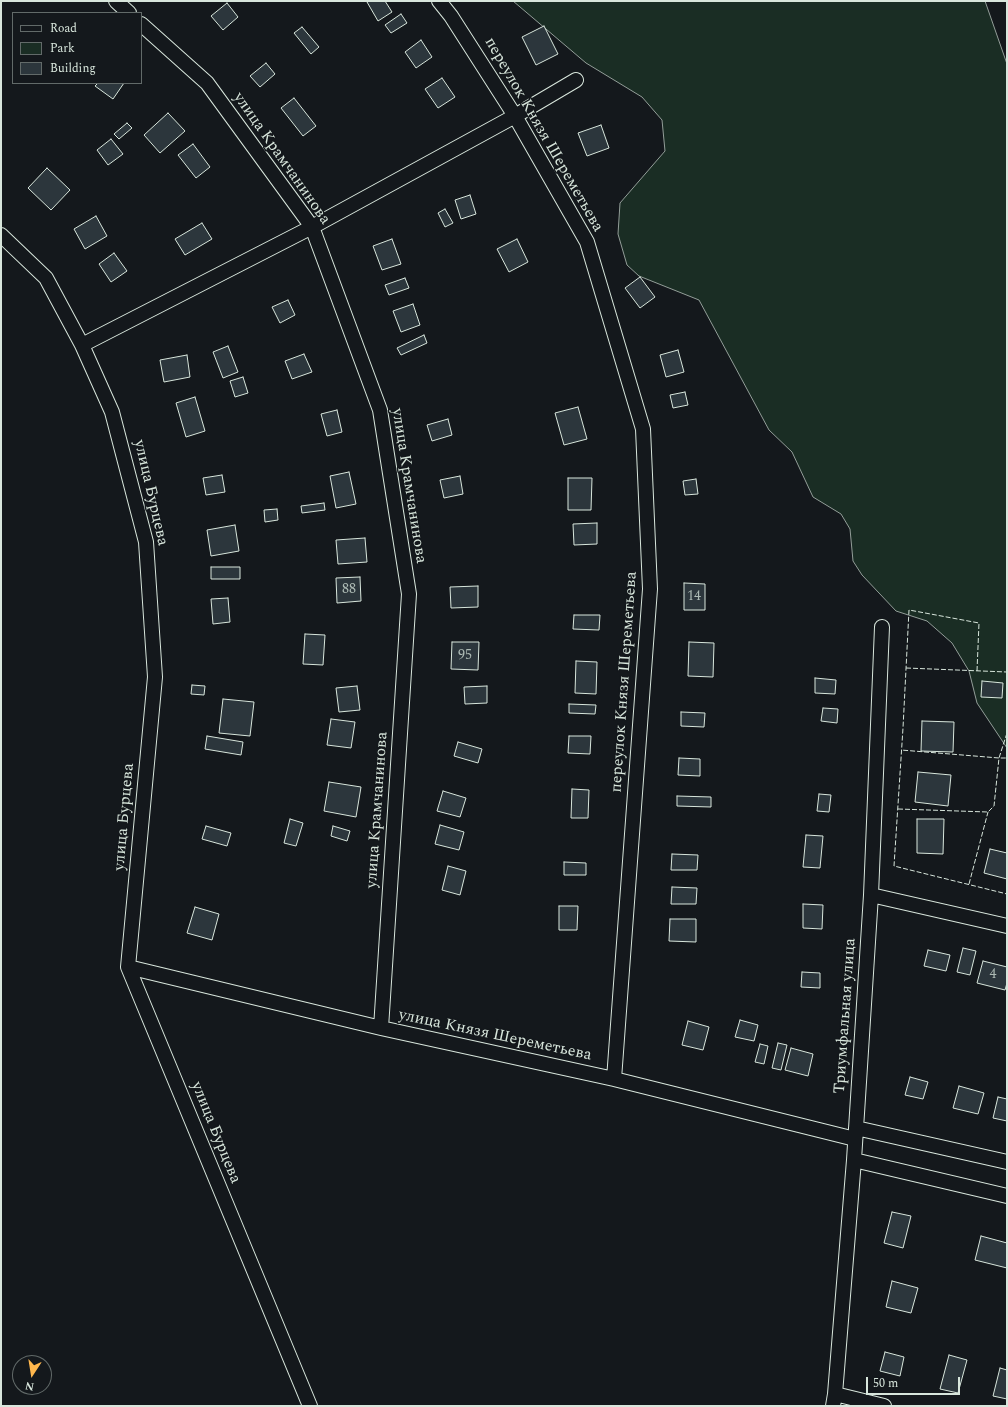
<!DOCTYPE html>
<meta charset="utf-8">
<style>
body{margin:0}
#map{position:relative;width:1008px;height:1407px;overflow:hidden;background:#14181c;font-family:Spectral,serif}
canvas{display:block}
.frame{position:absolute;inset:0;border:2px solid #d8e6dc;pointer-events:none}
.legend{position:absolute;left:12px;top:12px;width:130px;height:72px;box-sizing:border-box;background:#14181c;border:1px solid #626a69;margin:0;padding:5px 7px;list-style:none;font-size:12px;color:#d8e6dc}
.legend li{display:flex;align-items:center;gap:8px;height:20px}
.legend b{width:20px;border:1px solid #626a69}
.north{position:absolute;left:12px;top:1355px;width:40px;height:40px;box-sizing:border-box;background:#14181c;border:1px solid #626a69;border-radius:50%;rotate:192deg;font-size:11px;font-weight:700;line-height:16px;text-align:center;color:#d8e6dc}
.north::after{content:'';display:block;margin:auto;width:14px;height:18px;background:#ffb74d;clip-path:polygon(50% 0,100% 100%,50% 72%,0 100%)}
.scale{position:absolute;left:866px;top:1377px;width:94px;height:18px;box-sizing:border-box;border:2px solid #d8e6dc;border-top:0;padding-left:5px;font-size:12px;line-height:14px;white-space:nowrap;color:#d8e6dc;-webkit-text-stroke:3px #14181c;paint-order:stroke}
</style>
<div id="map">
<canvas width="1008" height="1407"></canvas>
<div class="frame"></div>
<ul class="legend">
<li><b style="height:5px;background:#14181c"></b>Road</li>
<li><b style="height:11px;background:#1a2d24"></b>Park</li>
<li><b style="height:11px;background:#2c363c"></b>Building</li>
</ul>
<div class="north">N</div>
<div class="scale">50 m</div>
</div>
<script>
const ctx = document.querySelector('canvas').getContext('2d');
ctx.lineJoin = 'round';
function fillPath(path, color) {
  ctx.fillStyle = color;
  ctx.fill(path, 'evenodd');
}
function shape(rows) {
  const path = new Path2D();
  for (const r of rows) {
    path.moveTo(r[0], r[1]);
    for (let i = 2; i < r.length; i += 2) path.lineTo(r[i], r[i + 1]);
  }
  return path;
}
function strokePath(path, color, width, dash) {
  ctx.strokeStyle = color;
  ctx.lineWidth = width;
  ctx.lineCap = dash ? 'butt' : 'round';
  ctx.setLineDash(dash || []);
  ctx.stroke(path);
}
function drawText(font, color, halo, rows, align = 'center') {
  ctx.font = font + ' Spectral,serif';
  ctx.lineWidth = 3;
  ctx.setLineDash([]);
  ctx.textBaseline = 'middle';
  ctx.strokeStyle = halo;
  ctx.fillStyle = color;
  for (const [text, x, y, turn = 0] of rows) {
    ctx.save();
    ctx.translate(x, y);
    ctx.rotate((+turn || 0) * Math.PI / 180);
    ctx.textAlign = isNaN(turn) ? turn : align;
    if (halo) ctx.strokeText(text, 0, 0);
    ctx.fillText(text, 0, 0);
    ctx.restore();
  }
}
const green = shape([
 [513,1,985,1,1007,64,1007,748,977,703,969,671,952,643,927,621,896,611,862,575,853,561,850,529,841,514,813,497,792,452,769,430,699,300,639,276,627,265,618,234,620,203,665,151,662,120,642,97,586,63,513,1]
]);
const building = shape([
 [369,1,385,1,392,12,378,21,367,2,369,1],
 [227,3,238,17,223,30,211,16,227,3],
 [401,14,407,23,391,33,385,25,401,14],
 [544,26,558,54,536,65,522,37,544,26],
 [302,27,319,47,311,54,294,33,302,27],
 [421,40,432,57,416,68,405,52,421,40],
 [266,63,275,74,260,87,250,76,266,63],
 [442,78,455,97,438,108,425,89,442,78],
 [98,83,124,83,113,99,95,86,98,83],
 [294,98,316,126,303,136,281,108,294,98],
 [168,113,185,131,160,153,144,135,168,113],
 [127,123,132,128,119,139,114,134,127,123],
 [601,125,609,148,587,156,578,133,601,125],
 [111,139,123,154,108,165,97,150,111,139],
 [193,144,210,167,196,178,178,155,193,144],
 [47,168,70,190,51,210,28,188,47,168],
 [470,195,476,214,461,219,455,200,470,195],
 [445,209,453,223,445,227,438,213,445,209],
 [96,216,107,236,85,249,74,229,96,216],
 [202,223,212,239,185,255,175,239,202,223],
 [392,239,401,264,382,270,373,246,392,239],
 [517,239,528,262,509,272,497,249,517,239],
 [114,253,127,271,111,282,99,264,114,253],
 [640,277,655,297,640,308,625,288,640,277],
 [405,278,409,288,389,295,385,285,405,278],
 [288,300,295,315,280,323,272,307,288,300],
 [413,304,420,325,401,332,393,311,413,304],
 [424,335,427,343,401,355,397,348,424,335],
 [228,346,238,372,223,378,213,352,228,346],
 [678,350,684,372,666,377,660,355,678,350],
 [304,354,312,372,292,379,285,361,304,354],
 [187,355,190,377,164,382,160,360,187,355],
 [243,377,248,393,235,397,230,381,243,377],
 [685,392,688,405,673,408,670,395,685,392],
 [195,397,205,431,186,437,176,403,195,397],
 [578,407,587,439,564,445,555,413,578,407],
 [337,410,342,432,327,436,321,414,337,410],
 [448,419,452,435,432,441,427,425,448,419],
 [349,472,356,504,336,508,330,476,349,472],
 [222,475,225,492,206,495,203,478,222,475],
 [460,476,463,494,444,498,440,480,460,476],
 [568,478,592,478,591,510,568,510,568,478],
 [696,479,698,494,685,495,683,481,696,479],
 [324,503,325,510,302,513,301,506,324,503],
 [277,509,278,520,265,522,264,510,277,509],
 [597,523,597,544,574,545,573,524,597,523],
 [235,525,239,551,211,556,207,530,235,525],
 [365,538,367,562,338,564,336,540,365,538],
 [211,567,240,567,240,579,211,579,211,567],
 [360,577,361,601,337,603,336,578,360,577],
 [684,583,705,584,705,610,684,610,684,583],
 [478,586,478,607,451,608,450,587,478,586],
 [228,598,230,622,213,624,211,599,228,598],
 [574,615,600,615,599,630,573,629,574,615],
 [305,634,325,635,323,665,303,664,305,634],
 [452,642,479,642,478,670,451,669,452,642],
 [689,642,714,643,713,677,688,676,689,642],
 [576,661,597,662,596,694,575,693,576,661],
 [815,678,836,680,835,694,815,693,815,678],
 [982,681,1003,683,1002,698,981,697,982,681],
 [192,685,205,686,204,695,191,694,192,685],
 [357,686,360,710,339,712,336,688,357,686],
 [487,686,487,703,465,704,464,687,487,686],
 [223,699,254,702,250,736,219,733,223,699],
 [569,704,596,705,595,714,569,713,569,704],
 [823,708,838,709,837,723,821,721,823,708],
 [681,712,705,713,704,727,681,726,681,712],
 [331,719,355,722,351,748,327,745,331,719],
 [922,721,954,722,953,752,921,751,922,721],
 [207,736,243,742,241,755,205,749,207,736],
 [569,736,591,736,590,754,568,753,569,736],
 [458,742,482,749,478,763,454,756,458,742],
 [679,758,700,759,700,776,678,775,679,758],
 [918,772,951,775,948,806,915,802,918,772],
 [329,782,361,787,356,817,324,811,329,782],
 [572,789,589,790,588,818,571,818,572,789],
 [443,791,466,798,460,817,437,811,443,791],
 [819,794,831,795,829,812,817,811,819,794],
 [677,796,711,797,711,807,677,806,677,796],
 [290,819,303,823,296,846,284,843,290,819],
 [917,819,944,819,943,854,917,853,917,819],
 [440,825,464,832,459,850,435,844,440,825],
 [206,826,231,833,227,846,202,839,206,826],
 [333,826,350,831,347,841,331,836,333,826],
 [806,835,823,836,820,868,803,867,806,835],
 [990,849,1007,853,1007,879,984,873,990,849],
 [672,854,698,855,697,870,671,870,672,854],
 [564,862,586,863,586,875,564,875,564,862],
 [448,866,466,871,460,895,442,890,448,866],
 [672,887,697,888,696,904,671,904,672,887],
 [803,904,823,905,822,929,803,928,803,904],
 [559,906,578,906,577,930,559,930,559,906],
 [195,907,219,914,212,940,187,933,195,907],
 [670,919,696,919,696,942,669,941,670,919],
 [963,948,976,951,970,975,957,972,963,948],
 [928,950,950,955,946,971,924,966,928,950],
 [983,961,1007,967,1007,983,1005,990,977,983,983,961],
 [802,972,820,973,820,988,801,987,802,972],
 [740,1020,758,1025,754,1041,735,1037,740,1020],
 [688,1021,709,1027,703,1050,682,1045,688,1021],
 [778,1043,787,1045,781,1070,772,1068,778,1043],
 [760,1044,768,1046,764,1064,755,1062,760,1044],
 [791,1048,813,1054,808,1076,785,1070,791,1048],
 [910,1077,928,1082,923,1099,905,1095,910,1077],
 [959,1086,984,1093,978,1114,953,1108,959,1086],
 [998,1097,1007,1099,1007,1121,993,1118,998,1097],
 [892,1212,911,1216,903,1248,884,1243,892,1212],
 [981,1236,1007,1243,1007,1268,975,1260,981,1236],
 [892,1281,918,1288,911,1313,886,1307,892,1281],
 [885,1352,904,1357,900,1376,880,1371,885,1352],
 [949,1355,967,1360,958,1393,940,1389,949,1355],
 [1000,1368,1007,1370,1007,1399,993,1396,1000,1368]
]);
const minor = shape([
 [116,1,129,13],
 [439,1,451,16,515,116,587,242,643,429,650,589,614,1079],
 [141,24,207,83,312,227,380,410,409,594,381,1028],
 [1,235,46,278,82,345,112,412,146,542,155,677,128,967,310,1406],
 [82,345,312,227,515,116,576,80],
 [871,895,1007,926],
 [128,967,381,1028,614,1079,855,1139],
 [856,1128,1007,1162],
 [854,1160,1007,1196],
 [835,1394,884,1406],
 [833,1406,835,1394,854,1160,871,895,882,627]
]);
const fence = shape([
 [906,668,1007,672],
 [977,671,979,623,909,610,903,728,894,866,1007,894],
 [1007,733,999,758,1007,758],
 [898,809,988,812,994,806,999,758,901,750],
 [969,884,988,812]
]);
const numberNames = [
 ["88",349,590],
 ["14",694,597],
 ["95",465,656],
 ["4",993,975]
];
const streetNames = [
 ["переулок Князя Шереметьева",543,135,60],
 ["улица Крамчанинова",281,159,55],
 ["улица Крамчанинова",408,486,81],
 ["улица Бурцева",150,493,77],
 ["переулок Князя Шереметьева",625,682,-86],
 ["улица Крамчанинова",378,810,-86],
 ["улица Бурцева",125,817,-85],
 ["Триумфальная улица",846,1016,-86],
 ["улица Князя Шереметьева",495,1036,12],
 ["улица Бурцева",215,1133,68]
];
fillPath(green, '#1a2d24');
strokePath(green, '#939e99', 1);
fillPath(building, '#2c363c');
strokePath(building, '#d8e6dc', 1);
strokePath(minor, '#d8e6dc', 16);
strokePath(minor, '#14181c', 14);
strokePath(fence, '#d8e6dc', 1, [5, 2]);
drawText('14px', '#adbab4', null, numberNames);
drawText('16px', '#d8e6dc', '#14181c', streetNames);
</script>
